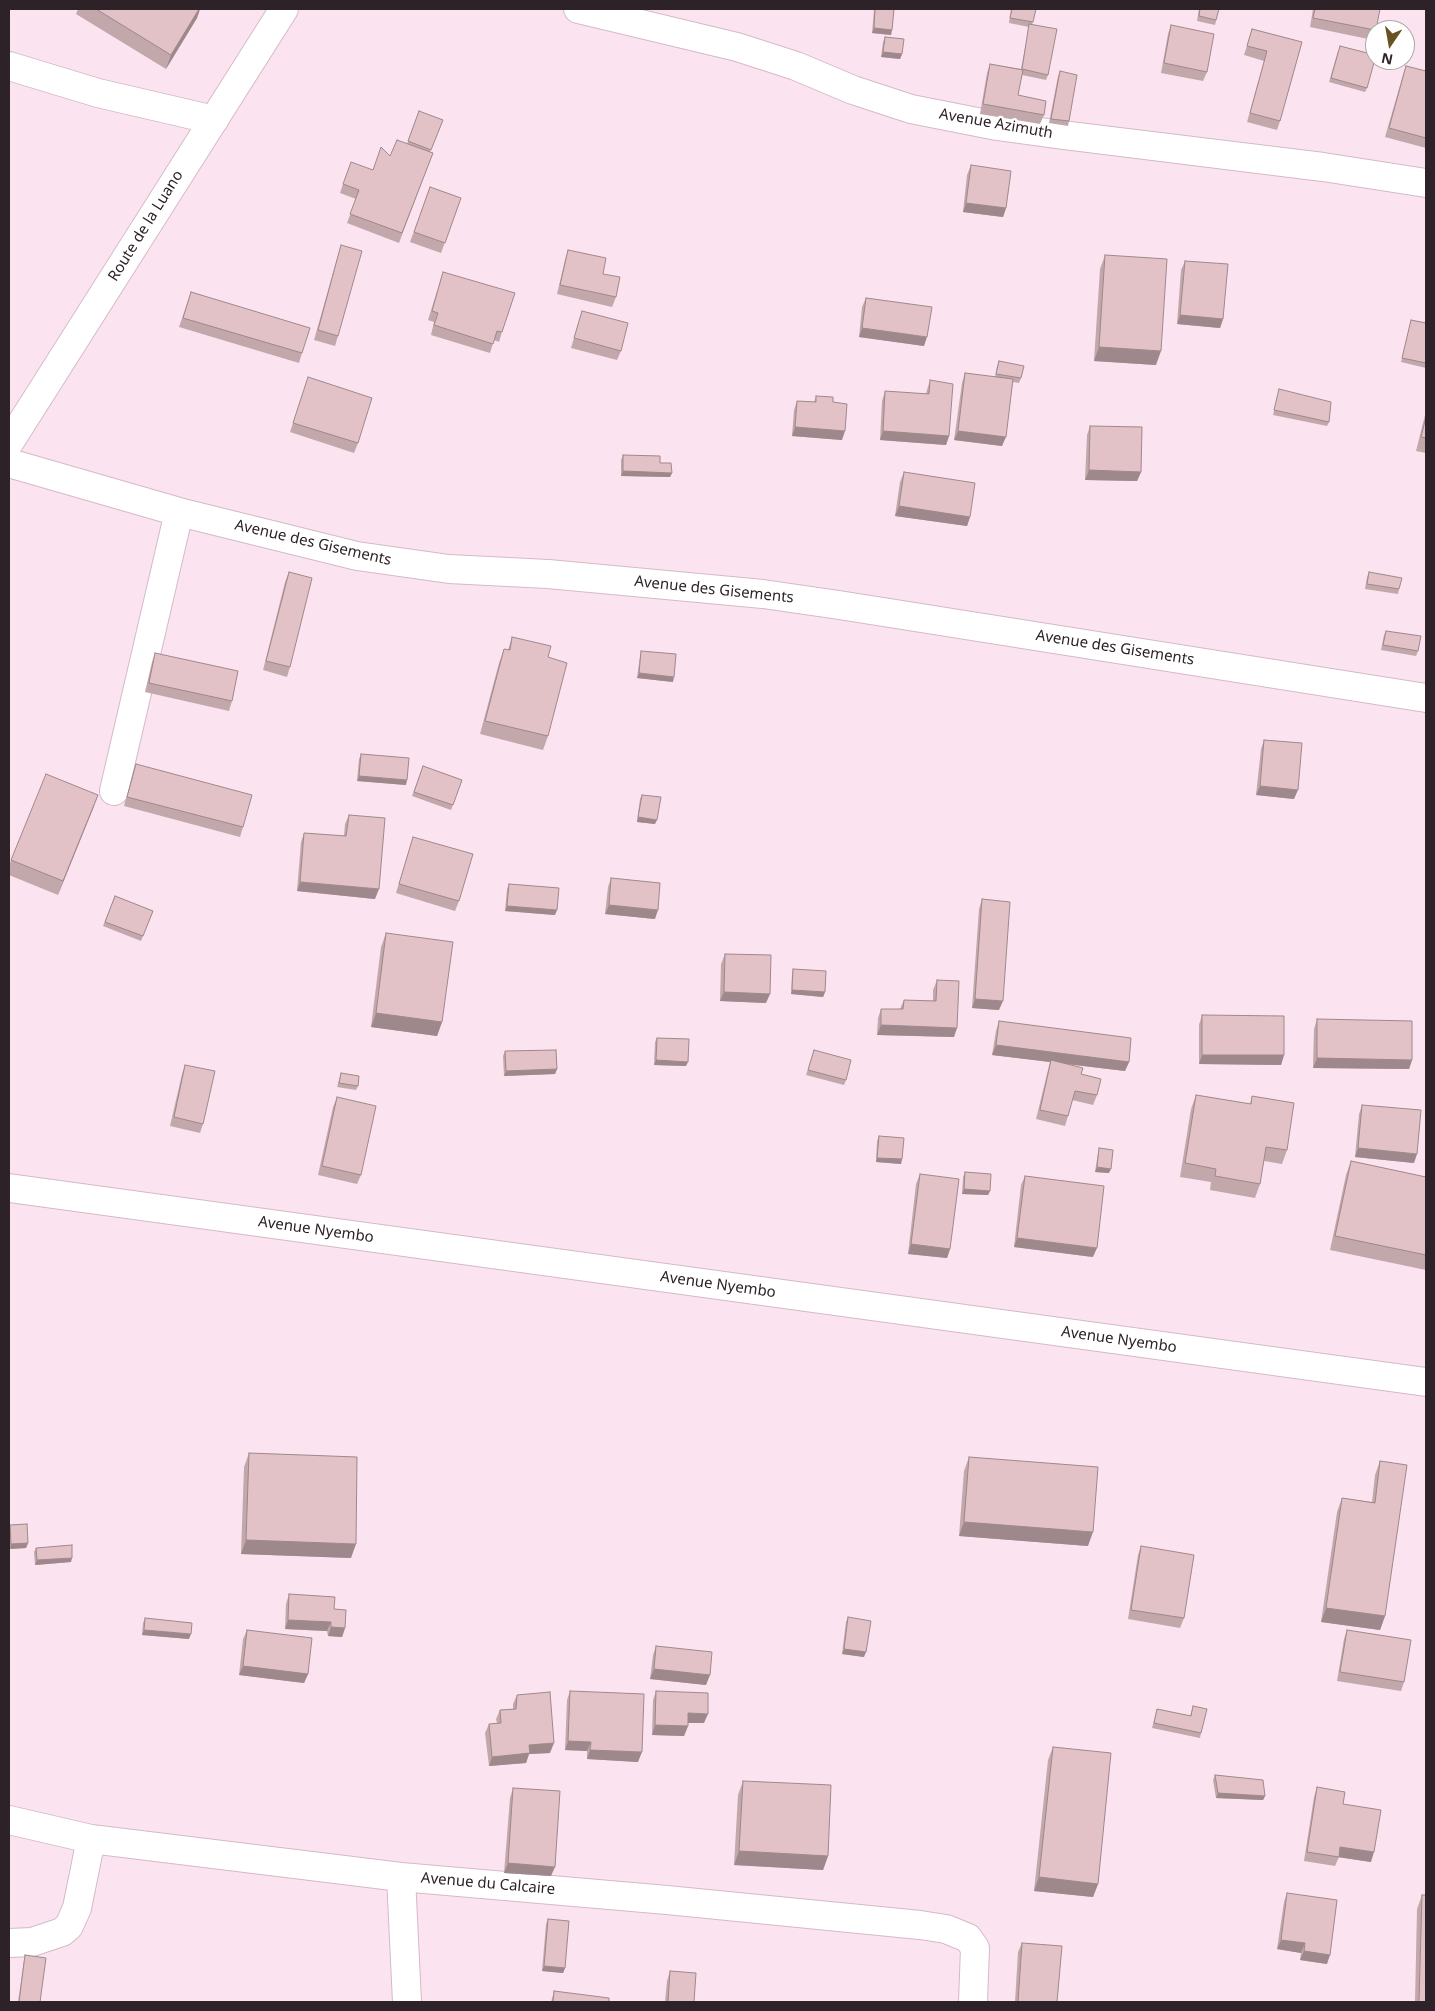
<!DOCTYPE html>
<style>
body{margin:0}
#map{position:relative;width:1435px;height:2011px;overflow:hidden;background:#fbe4f0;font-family:"Noto Sans",sans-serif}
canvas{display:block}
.frame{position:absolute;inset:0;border:10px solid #2c2227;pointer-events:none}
.north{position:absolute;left:1365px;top:20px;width:50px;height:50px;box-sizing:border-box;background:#fff;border:1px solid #aba7a9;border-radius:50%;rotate:192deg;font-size:14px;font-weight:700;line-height:20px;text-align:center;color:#2c2227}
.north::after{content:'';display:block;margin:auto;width:18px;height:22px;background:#685222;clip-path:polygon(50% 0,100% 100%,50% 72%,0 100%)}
</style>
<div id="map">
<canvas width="1435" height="2011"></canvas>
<div class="frame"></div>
<div class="north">N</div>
</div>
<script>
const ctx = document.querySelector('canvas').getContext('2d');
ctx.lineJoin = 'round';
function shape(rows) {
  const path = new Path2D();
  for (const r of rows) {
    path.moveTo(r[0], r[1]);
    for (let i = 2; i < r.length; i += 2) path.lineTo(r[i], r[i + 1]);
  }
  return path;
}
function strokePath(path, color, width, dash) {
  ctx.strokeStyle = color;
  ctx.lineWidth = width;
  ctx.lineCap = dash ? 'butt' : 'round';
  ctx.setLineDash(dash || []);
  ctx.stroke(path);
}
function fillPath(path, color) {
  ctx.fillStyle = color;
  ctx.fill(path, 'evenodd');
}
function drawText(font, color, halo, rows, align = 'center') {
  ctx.font = font + ' "Noto Sans",sans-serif';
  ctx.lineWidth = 5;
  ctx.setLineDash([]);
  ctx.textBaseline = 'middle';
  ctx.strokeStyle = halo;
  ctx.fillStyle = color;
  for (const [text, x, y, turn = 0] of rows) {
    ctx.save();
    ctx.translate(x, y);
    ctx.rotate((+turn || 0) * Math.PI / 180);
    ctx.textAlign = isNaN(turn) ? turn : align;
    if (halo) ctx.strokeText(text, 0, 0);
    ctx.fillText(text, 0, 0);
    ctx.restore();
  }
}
const minor = shape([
 [578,9,737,47,796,66,853,90,911,109,997,126,1063,135,1323,167,1426,183],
 [9,66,98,93,214,120],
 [9,463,179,512,357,556,449,569,548,574,763,594,839,605,1426,698],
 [114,791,179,512],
 [9,1188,1426,1382],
 [9,1820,91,1839,401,1877,667,1900,920,1925,946,1929,968,1938,975,1948,973,2002],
 [401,1877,407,2002],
 [9,1943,32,1942,62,1932,69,1926,77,1908,91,1839]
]);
const tertiary = shape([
 [9,443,284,9]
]);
const wall = shape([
 [78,9,200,9,197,18,166,69,76,14],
 [874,9,894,9,891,35,872,33],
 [1011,9,1036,9,1032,25,1048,75,1046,80,1022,75,1018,95,1044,115,1040,124,980,114,987,73,990,64,1021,69,1029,27,1009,23],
 [1199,9,1219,9,1215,25,1197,21],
 [1313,9,1380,9,1375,30,1375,34,1373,40,1310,27],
 [1171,25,1207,72,1203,81,1161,73,1168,34],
 [1252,29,1302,42,1280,121,1277,130,1247,122,1264,61,1244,55],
 [885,37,902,54,900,59,881,57,883,42],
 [1338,51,1367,88,1365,92,1329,82],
 [1406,66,1426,71,1426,148,1385,137,1403,75],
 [1060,71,1069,121,1068,126,1049,123,1058,76],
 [419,111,443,120,430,152,433,153,399,243,347,223,356,199,340,193,343,184,373,170,407,144],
 [971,165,1006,208,1003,217,963,212,967,175],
 [430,187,461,198,441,253,410,242],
 [341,245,338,336,335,346,314,340,338,255],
 [568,250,603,274,616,297,612,307,557,294,565,260],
 [1105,255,1156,365,1094,361,1100,269],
 [1185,261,1223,319,1220,328,1177,324,1181,270],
 [443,272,502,332,499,342,494,340,490,353,431,335,434,322,428,320],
 [191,292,302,353,299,363,179,327],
 [866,298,924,346,859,337,862,307],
 [582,311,621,351,617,360,571,348],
 [1411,320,1426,323,1426,368,1401,362],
 [999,361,1021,378,1019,383,1013,382,1002,446,954,440,962,383,965,373,995,377,997,366],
 [930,380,949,436,946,445,880,440,882,401,885,391,926,394,927,390],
 [305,387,358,443,354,453,290,432],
 [1279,389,1329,422,1327,426,1273,415],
 [816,396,833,402,842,440,792,436,794,410,797,401,814,402],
 [1426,411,1426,453,1416,451],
 [1090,426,1141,472,1137,481,1085,480,1087,435],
 [623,455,660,463,672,473,670,477,621,476,621,460],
 [904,472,970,517,967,526,895,516,900,482],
 [289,572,290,667,287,677,263,670,285,582],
 [1369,572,1399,589,1398,594,1365,589,1367,577],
 [1386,631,1418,651,1416,656,1381,650,1384,635],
 [512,637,548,657,548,736,543,750,480,734,499,663,504,649,508,650],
 [641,651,673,682,637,678,640,656],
 [155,653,232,701,229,711,145,692,152,662],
 [1264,740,1294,799,1256,795,1261,749],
 [361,754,406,785,357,781,359,759],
 [136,764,243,827,240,837,124,806,133,773],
 [423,766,462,780,451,810,412,796],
 [98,795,58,895,9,875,9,866,11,860],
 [642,795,655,824,637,822,640,799],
 [349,815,375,899,297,891,301,842,304,833,344,836,345,824],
 [413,837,459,901,455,911,396,893],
 [611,878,655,919,605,914,608,887],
 [509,884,555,915,505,911,507,889],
 [115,896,153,911,141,941,103,926],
 [982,899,999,1010,972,1008,979,909],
 [386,933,442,1022,437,1036,371,1027,381,947],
 [725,954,766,1003,720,1001,721,964],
 [793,969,825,992,823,997,791,994,792,974],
 [937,980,954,1037,877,1035,878,1018,881,1009,900,1009,904,1000,933,1001,933,990],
 [1202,1015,1284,1055,1281,1065,1199,1064,1199,1025],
 [1317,1019,1412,1060,1409,1069,1313,1068,1314,1029],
 [999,1021,1129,1062,1125,1071,1066,1064,1081,1074,1097,1095,1093,1105,1072,1100,1068,1116,1065,1126,1036,1119,1048,1070,1050,1062,992,1055,996,1031],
 [657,1038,686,1066,654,1065,655,1042],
 [814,1050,846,1080,844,1085,806,1075],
 [505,1051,557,1069,555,1074,504,1076,503,1056],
 [185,1065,203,1124,200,1133,170,1126,182,1074],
 [341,1073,358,1086,356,1090,337,1087],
 [1196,1095,1250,1104,1252,1096,1287,1150,1282,1164,1264,1161,1260,1184,1255,1198,1210,1190,1211,1182,1180,1177,1191,1109],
 [337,1097,361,1175,357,1184,318,1175,333,1107],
 [1362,1105,1414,1163,1355,1157,1359,1114],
 [879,1136,902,1159,901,1164,876,1162,877,1141],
 [1099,1148,1109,1173,1095,1172,1098,1153],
 [1351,1161,1426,1177,1426,1270,1330,1250,1346,1175],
 [965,1172,990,1191,988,1195,962,1194,963,1177],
 [920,1174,950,1249,947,1258,908,1254,916,1184],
 [1025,1176,1093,1257,1014,1247,1021,1185],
 [249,1453,351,1558,241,1554,244,1467],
 [969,1457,1088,1546,959,1536,964,1471],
 [1380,1461,1385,1616,1380,1630,1321,1622,1337,1512,1342,1498,1372,1502,1375,1475],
 [10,1525,28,1543,26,1548,10,1549,9,1530],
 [1141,1546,1184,1618,1180,1628,1128,1619,1138,1555],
 [36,1548,71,1562,35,1565,34,1552],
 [289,1594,334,1609,345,1628,342,1637,328,1636,327,1631,285,1629,286,1604],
 [848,1617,864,1657,842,1654,846,1622],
 [145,1618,189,1639,142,1635,143,1623],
 [247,1630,308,1674,304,1683,239,1675,243,1639],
 [1347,1630,1404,1682,1401,1691,1337,1681,1344,1639],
 [656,1646,706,1685,650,1679,653,1655],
 [570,1691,638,1762,587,1759,587,1751,565,1750,567,1700],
 [656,1691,704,1723,688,1723,688,1726,684,1736,652,1735,653,1700],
 [517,1695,550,1753,529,1754,526,1763,489,1766,485,1733,489,1724,497,1723,496,1719,500,1710,513,1709,513,1704],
 [1193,1706,1201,1733,1200,1738,1152,1728,1157,1709,1190,1716],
 [1053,1747,1098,1884,1093,1897,1034,1891,1048,1760],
 [1215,1775,1265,1796,1263,1800,1216,1798,1213,1780],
 [743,1781,828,1856,823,1870,734,1865,738,1795],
 [1317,1787,1343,1804,1371,1862,1339,1857,1335,1866,1304,1861,1314,1797],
 [513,1788,551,1876,504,1873,510,1798],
 [1287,1893,1327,1964,1300,1960,1301,1953,1277,1949,1284,1902],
 [1422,1895,1426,2002,1415,2002,1417,1909],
 [548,1919,565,1968,563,1973,542,1971,546,1924],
 [1022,1943,1057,2002,1015,2002,1018,1952],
 [25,1955,40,2002,18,2002,24,1960],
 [670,1971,694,2002,665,2002,667,1981],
 [554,1991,609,2002,551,2002]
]);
const shadedWall = shape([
 [199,9,200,9,197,18,166,69,171,55],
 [874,28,892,30,891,35,872,33],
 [883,52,902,54,900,59,881,57],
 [966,203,1006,208,1003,217,963,212],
 [1180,315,1223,319,1220,328,1177,324],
 [862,328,927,337,924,346,859,337],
 [1099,347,1161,351,1156,365,1094,361],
 [795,427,845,431,842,440,792,436],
 [883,431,949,436,946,445,880,440],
 [958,431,1006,437,1002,446,954,440],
 [1089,470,1141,472,1137,481,1085,480],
 [623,471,672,473,670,477,621,476],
 [899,506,970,517,967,526,895,516],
 [639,673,674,677,673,682,637,678],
 [359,776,407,780,406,785,357,781],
 [1260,786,1298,790,1294,799,1256,795],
 [98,795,93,809,58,895,63,881],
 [638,817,657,820,655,824,637,822],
 [300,882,379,889,375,899,297,891],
 [609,905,658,910,655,919,605,914],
 [507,906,557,910,555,915,505,911],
 [792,990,825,992,823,997,791,994],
 [724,992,770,994,766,1003,720,1001],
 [975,999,1003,1001,999,1010,972,1008],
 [376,1013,442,1022,437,1036,371,1027],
 [881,1025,957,1028,954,1037,877,1035],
 [996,1045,1129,1062,1125,1071,992,1055],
 [1202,1055,1284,1055,1281,1065,1199,1064],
 [1317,1058,1412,1060,1409,1069,1313,1068],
 [656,1060,688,1062,686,1066,654,1065],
 [557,1069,555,1074,504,1076,506,1071],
 [1358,1148,1417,1154,1414,1163,1355,1157],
 [877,1158,902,1159,901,1164,876,1162],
 [1097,1167,1111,1169,1109,1173,1095,1172],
 [964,1189,990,1191,988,1195,962,1194],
 [1017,1238,1097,1248,1093,1257,1014,1247],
 [911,1244,950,1249,947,1258,908,1254],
 [964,1522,1093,1532,1088,1546,959,1536],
 [246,1540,356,1544,351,1558,241,1554],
 [28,1543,26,1548,10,1549,11,1544],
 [72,1558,71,1562,35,1565,37,1560],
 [1326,1608,1385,1616,1380,1630,1321,1622],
 [288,1620,331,1622,327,1631,285,1629],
 [331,1627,345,1628,342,1637,328,1636],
 [144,1630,191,1634,189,1639,142,1635],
 [844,1649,866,1652,864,1657,842,1654],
 [243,1666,308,1674,304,1683,239,1675],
 [654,1669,710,1675,706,1685,650,1679],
 [688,1713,708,1714,704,1723,685,1723],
 [655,1725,688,1726,684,1736,652,1735],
 [568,1741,591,1742,587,1751,565,1750],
 [554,1743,550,1753,529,1754,526,1763,489,1766,492,1757,529,1745],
 [590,1750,642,1752,638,1762,587,1759],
 [1218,1793,1265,1796,1263,1800,1216,1798],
 [1340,1847,1374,1852,1371,1862,1337,1857],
 [739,1851,828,1856,823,1870,734,1865],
 [508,1863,555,1867,551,1876,504,1873],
 [1039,1877,1098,1884,1093,1897,1034,1891],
 [1281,1940,1305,1943,1301,1953,1277,1949],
 [1304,1951,1330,1955,1327,1964,1300,1960],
 [544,1966,565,1968,563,1973,542,1971]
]);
const building = shape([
 [96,9,199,9,171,55,96,9],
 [875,9,894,9,892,30,874,28,875,9],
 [1012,9,1036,9,1033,22,1010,18,1012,9],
 [1200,9,1219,9,1216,20,1199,16,1200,9],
 [1315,9,1380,9,1376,30,1375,30,1313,18,1315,9],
 [1029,24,1057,29,1048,75,1022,69,1029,24],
 [1171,25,1214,34,1207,72,1164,63,1171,25],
 [1252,29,1302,42,1280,121,1250,113,1267,51,1247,46,1252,29],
 [885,37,904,39,902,54,883,52,885,37],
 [1340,46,1375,55,1375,59,1367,88,1331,78,1340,46],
 [990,64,1023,70,1018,95,1046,101,1044,115,983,104,990,64],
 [1406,66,1426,71,1426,138,1389,128,1406,66],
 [1060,71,1077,75,1069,121,1051,119,1060,71],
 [419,111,443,120,431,150,408,141,419,111],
 [397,140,433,153,402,233,350,214,359,190,343,184,351,162,373,170,381,147,390,156,397,140],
 [971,165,1011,171,1006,208,966,203,971,165],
 [430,187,461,198,445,243,414,232,430,187],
 [341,245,362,251,338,336,318,330,341,245],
 [568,250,606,258,603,274,620,277,616,297,560,285,568,250],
 [1105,255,1167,259,1161,351,1099,347,1105,255],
 [1185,261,1228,264,1223,319,1180,315,1185,261],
 [443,272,515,293,502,332,497,331,493,344,434,325,438,313,432,311,443,272],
 [191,292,310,328,302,353,183,318,191,292],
 [866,298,932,307,927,337,862,328,866,298],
 [582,311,628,323,621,351,574,338,582,311],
 [1411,320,1426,323,1426,363,1402,358,1411,320],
 [999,361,1024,366,1021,378,996,374,999,361],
 [965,373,1013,379,1006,437,958,431,965,373],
 [308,377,372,398,358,443,293,423,308,377],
 [930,380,953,384,949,436,883,431,885,391,929,394,930,380],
 [1279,389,1331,402,1329,422,1274,410,1279,389],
 [816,396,833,397,833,402,847,404,845,431,795,427,797,401,816,402,816,396],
 [1426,417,1426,438,1421,437,1426,417],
 [1090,426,1142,427,1141,472,1089,470,1090,426],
 [623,455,660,456,660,463,671,463,672,473,623,471,623,455],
 [904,472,975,483,970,517,899,506,904,472],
 [289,572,312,578,290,667,266,661,289,572],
 [1369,572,1402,578,1399,589,1367,584,1369,572],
 [1386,631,1421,636,1418,651,1383,645,1386,631],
 [512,637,551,646,548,657,567,663,548,736,485,721,504,649,510,650,512,637],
 [641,651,676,654,674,677,639,673,641,651],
 [155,653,238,671,232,701,149,683,155,653],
 [1264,740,1302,743,1298,790,1260,786,1264,740],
 [361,754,409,758,407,780,359,776,361,754],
 [136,764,252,795,243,827,127,797,136,764],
 [423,766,462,780,453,805,414,792,423,766],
 [46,774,98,795,63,881,11,860,46,774],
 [642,795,661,797,657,820,638,817,642,795],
 [349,815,385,818,379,889,300,882,304,833,346,836,349,815],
 [413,837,473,854,459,901,399,884,413,837],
 [611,878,660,883,658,910,609,905,611,878],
 [509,884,559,888,557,910,507,906,509,884],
 [115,896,153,911,143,936,105,922,115,896],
 [982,899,1010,902,1003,1001,975,999,982,899],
 [386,933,453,942,442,1022,376,1013,386,933],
 [725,954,771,955,770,994,724,992,725,954],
 [793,969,826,971,825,992,792,990,793,969],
 [937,980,959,981,957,1028,881,1025,881,1009,903,1009,904,1000,936,1001,937,980],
 [1202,1015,1284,1016,1284,1055,1202,1055,1202,1015],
 [1317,1019,1412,1021,1412,1060,1317,1058,1317,1019],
 [999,1021,1131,1038,1129,1062,996,1045,999,1021],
 [657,1038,689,1039,688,1062,656,1060,657,1038],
 [556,1050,557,1069,506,1071,505,1051,556,1050],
 [814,1050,851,1060,846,1080,808,1070,814,1050],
 [1051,1060,1083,1068,1081,1074,1101,1079,1097,1095,1075,1091,1068,1116,1040,1110,1051,1060],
 [185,1065,215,1071,203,1124,174,1117,185,1065],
 [341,1073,359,1076,358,1086,339,1083,341,1073],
 [1196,1095,1251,1104,1252,1096,1294,1103,1287,1150,1266,1147,1260,1184,1215,1176,1216,1169,1185,1163,1196,1095],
 [337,1097,376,1106,361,1175,322,1166,337,1097],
 [1362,1105,1421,1110,1417,1154,1358,1148,1362,1105],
 [879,1136,904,1138,902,1159,877,1158,879,1136],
 [1099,1148,1113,1150,1111,1169,1097,1167,1099,1148],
 [1351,1161,1426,1177,1426,1255,1335,1236,1351,1161],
 [965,1172,991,1174,990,1191,964,1189,965,1172],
 [920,1174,959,1179,950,1249,911,1244,920,1174],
 [1025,1176,1104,1186,1097,1248,1017,1238,1025,1176],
 [249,1453,357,1457,356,1544,246,1540,249,1453],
 [969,1457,1098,1467,1093,1532,964,1522,969,1457],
 [1380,1461,1407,1465,1385,1616,1326,1608,1342,1498,1375,1503,1380,1461],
 [27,1524,28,1543,11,1544,10,1525,27,1524],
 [72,1545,72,1558,37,1560,36,1548,72,1545],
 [1141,1546,1194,1555,1184,1618,1131,1610,1141,1546],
 [289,1594,335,1597,334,1609,346,1610,345,1628,331,1627,331,1622,288,1620,289,1594],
 [848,1617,871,1621,866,1652,844,1649,848,1617],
 [145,1618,192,1623,191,1634,144,1630,145,1618],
 [247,1630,312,1638,308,1674,243,1666,247,1630],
 [1347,1630,1411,1640,1404,1682,1340,1672,1347,1630],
 [656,1646,712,1652,710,1675,654,1669,656,1646],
 [570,1691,644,1694,642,1752,590,1750,591,1742,568,1741,570,1691],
 [656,1691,708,1693,708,1714,688,1713,688,1726,655,1725,656,1691],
 [550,1692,554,1743,529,1745,530,1753,492,1757,489,1724,501,1723,500,1710,516,1709,517,1695,550,1692],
 [1193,1706,1207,1709,1201,1733,1154,1723,1157,1709,1191,1716,1193,1706],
 [1053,1747,1111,1753,1098,1884,1039,1877,1053,1747],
 [1215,1775,1263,1780,1265,1796,1218,1793,1215,1775],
 [743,1781,831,1785,828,1856,739,1851,743,1781],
 [1317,1787,1345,1792,1343,1804,1381,1810,1374,1852,1340,1847,1339,1857,1307,1852,1317,1787],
 [513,1788,560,1791,555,1867,508,1863,513,1788],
 [1287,1893,1337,1900,1330,1955,1304,1951,1305,1943,1281,1940,1287,1893],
 [1422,1895,1426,1895,1426,2002,1419,2002,1422,1895],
 [548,1919,569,1921,565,1968,544,1966,548,1919],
 [1022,1943,1062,1946,1057,2002,1018,2002,1022,1943],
 [25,1955,46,1958,40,2002,19,2002,25,1955],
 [670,1971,696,1973,694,2002,668,2002,670,1971],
 [554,1991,609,1998,609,2002,553,2002,554,1991]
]);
const streetNames = [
 ["Avenue Azimuth",996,124,10],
 ["Route de la Luano",146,226,-58],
 ["Avenue des Gisements",313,543,13],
 ["Avenue des Gisements",714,590,6],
 ["Avenue des Gisements",1115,648,9],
 ["Avenue Nyembo",316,1230,8],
 ["Avenue Nyembo",718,1285,8],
 ["Avenue Nyembo",1119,1340,8],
 ["Avenue du Calcaire",488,1884,5]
];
strokePath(minor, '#d5b9c8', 30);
strokePath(tertiary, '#d5b9c8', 30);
strokePath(minor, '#fff', 28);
strokePath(tertiary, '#fff', 28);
fillPath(wall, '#c2a7ab');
fillPath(shadedWall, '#9e888b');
fillPath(building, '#e2c2c7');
strokePath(building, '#9e888b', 1);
drawText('15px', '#2c2227', '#fff', streetNames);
</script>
